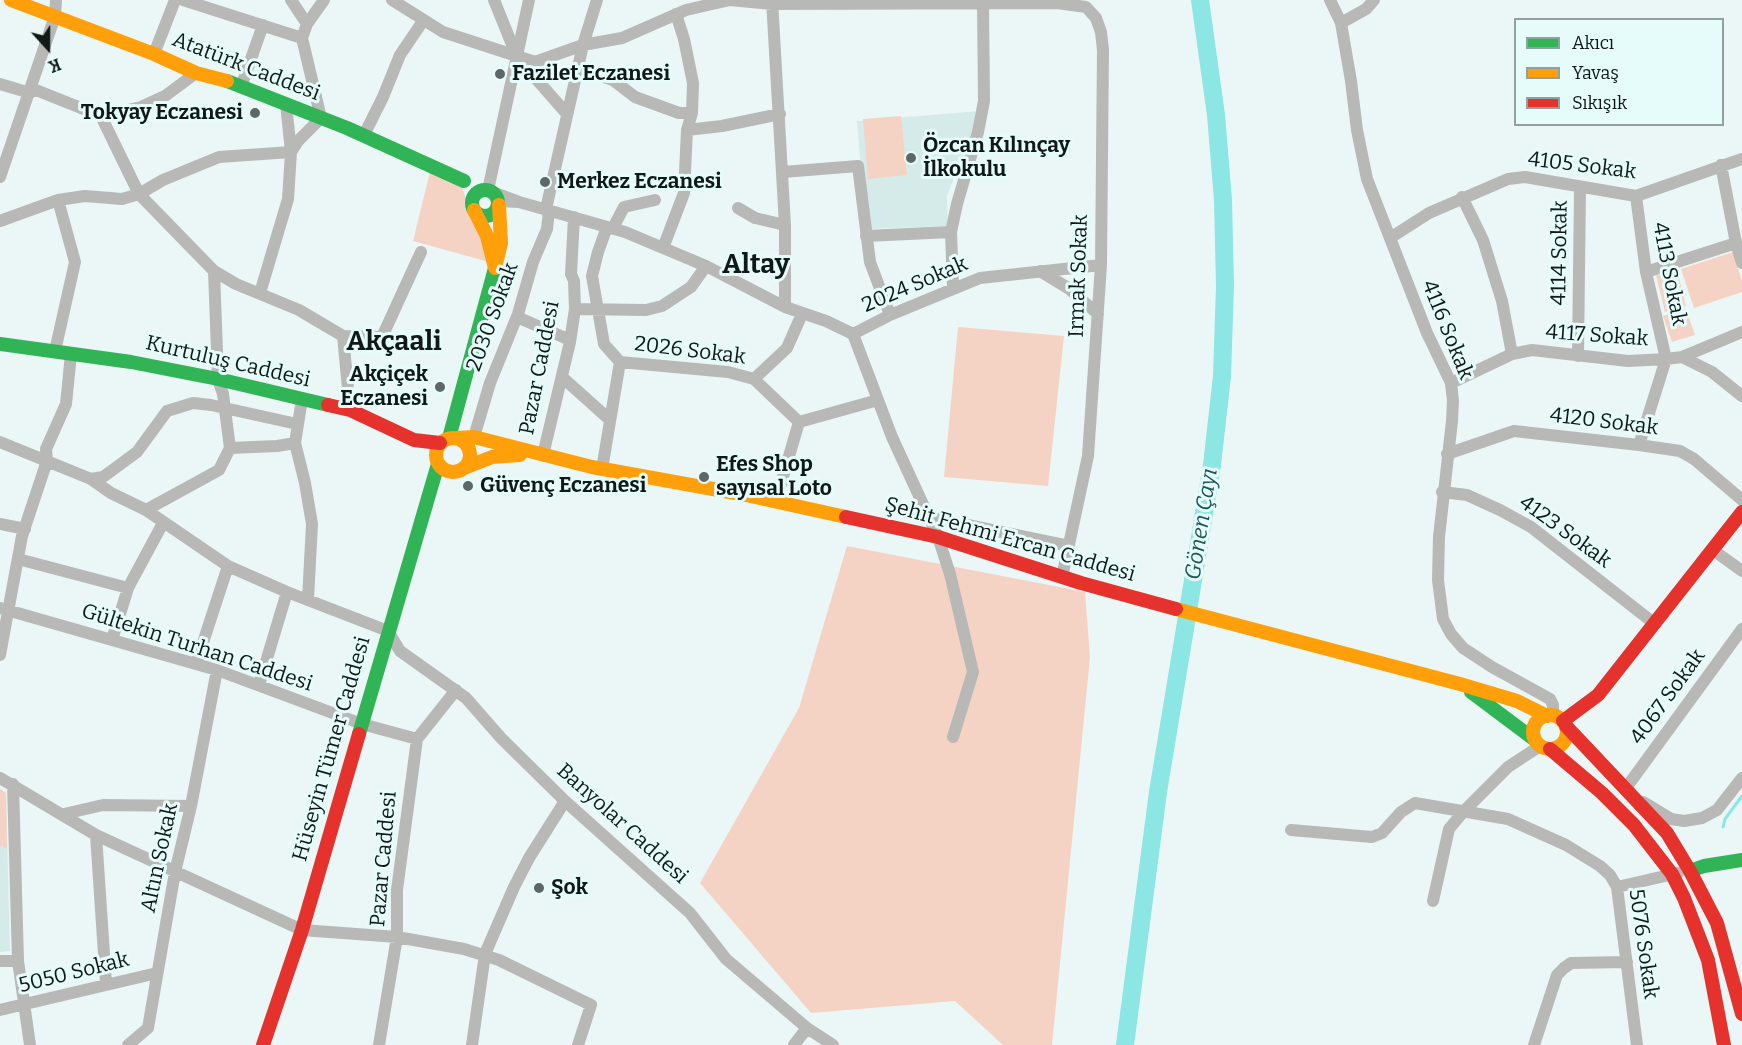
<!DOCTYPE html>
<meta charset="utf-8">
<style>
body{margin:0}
#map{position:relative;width:1742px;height:1045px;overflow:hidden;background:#eaf7f6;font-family:Bitter,serif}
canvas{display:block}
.legend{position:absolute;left:1514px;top:18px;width:210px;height:108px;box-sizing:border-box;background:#e5fcfb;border:2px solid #90a1a0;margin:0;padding:8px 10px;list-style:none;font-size:18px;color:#111918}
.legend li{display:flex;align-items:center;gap:12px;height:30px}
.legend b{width:30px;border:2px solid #90a1a0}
.north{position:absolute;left:18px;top:18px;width:60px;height:60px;-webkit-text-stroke:4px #e5fcfb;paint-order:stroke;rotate:159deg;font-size:16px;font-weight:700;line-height:24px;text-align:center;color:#111918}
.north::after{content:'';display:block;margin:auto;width:21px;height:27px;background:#111918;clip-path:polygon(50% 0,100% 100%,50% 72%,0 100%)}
</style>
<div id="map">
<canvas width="1742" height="1045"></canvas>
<ul class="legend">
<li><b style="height:8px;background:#30b455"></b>Akıcı</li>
<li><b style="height:8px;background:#ff9f0a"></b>Yavaş</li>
<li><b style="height:8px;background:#e5322d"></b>Sıkışık</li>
</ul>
<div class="north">K</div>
</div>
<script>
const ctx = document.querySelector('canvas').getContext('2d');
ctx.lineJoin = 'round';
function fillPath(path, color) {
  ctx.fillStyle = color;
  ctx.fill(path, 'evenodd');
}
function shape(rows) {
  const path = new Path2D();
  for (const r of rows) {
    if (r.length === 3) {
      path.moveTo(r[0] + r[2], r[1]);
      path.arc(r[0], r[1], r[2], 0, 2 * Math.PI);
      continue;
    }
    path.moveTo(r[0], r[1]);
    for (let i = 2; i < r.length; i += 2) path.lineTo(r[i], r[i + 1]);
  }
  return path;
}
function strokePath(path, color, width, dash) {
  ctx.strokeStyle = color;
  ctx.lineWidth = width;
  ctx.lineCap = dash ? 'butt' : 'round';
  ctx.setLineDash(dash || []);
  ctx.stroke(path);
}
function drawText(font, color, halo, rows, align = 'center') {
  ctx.font = font + ' Bitter,serif';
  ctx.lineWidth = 6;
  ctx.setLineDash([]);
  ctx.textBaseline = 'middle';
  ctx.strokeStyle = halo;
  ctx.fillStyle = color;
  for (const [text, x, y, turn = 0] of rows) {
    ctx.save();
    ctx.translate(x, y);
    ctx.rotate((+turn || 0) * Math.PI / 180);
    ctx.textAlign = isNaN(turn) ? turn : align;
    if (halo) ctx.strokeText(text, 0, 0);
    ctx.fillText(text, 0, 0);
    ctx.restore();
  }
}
const built = shape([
 [980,111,947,196,948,226,866,229,857,121],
 [0,789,6,793,10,951,0,952]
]);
const green = shape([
 [901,116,907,175,868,179,863,119],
 [430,172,461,185,489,262,413,241],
 [1733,252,1742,281,1742,292,1694,308,1681,269],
 [1677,270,1686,306,1665,312,1656,275],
 [1686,309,1695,335,1672,342,1663,316],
 [958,327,1064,336,1048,486,944,477],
 [847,546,1085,592,1090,657,1052,1045,1003,1045,955,1001,811,1013,700,883,799,708],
 [0,789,6,793,7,849,0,845]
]);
const stream = shape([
 [1723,827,1725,819,1742,796]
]);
const river = shape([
 [1125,1045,1158,792,1212,465,1222,376,1225,286,1223,200,1216,115,1200,0]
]);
const street = shape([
 [183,0,302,38],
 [291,0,307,24],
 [392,0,443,32,535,62,583,45,622,38,686,10,730,0,772,4,1057,3,1086,7,1096,18,1101,32,1103,50,1101,265,1088,456,1062,577],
 [494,0,517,57,567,114],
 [772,0,785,225,785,307],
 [1330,0,1341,23],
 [1374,0,1366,9,1341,23,1351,81,1357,130,1367,179,1427,333,1451,383,1453,401,1452,421,1439,537,1438,580,1443,619,1451,634,1463,648,1492,667,1550,699,1553,705,1553,716],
 [302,38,307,24,324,0],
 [154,54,175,0],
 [579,69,613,80,635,97,679,113,692,113],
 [0,84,30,93],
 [241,87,263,25],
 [31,88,101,116,139,194,214,271,236,284,299,310,343,336,382,337,421,252],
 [101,116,141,107,165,96,196,73],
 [687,130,722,126,780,114],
 [364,135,383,97,400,55,423,21],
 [1721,165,1736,243,1742,263],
 [783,172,858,166,870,262,890,315],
 [0,177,55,16,56,0],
 [488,190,529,0],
 [492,192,519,202,499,201],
 [1636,196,1646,272,1666,359,1639,445],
 [1462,197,1483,240,1502,301,1512,354],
 [519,202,625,232,706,266,785,307,826,321,853,334,892,437,938,537,950,574,973,672,953,737],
 [738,208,755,218,785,225],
 [546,209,583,45,597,0],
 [0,221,58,200,85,196,122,199,139,194,163,180,219,157,291,152,298,141,321,118,302,38],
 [607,227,598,252,592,276,604,344,620,362],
 [613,228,624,207,655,200],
 [866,236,951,232],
 [1390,238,1429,213,1508,179,1525,177,1636,196,1742,159],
 [663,248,684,193,687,130,692,113,693,83,684,39,676,14],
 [214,271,218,379,223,394,230,448],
 [1040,271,1068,288,1098,314],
 [1646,272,1736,243],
 [953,288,951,232,957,204,978,132,984,101,983,3],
 [260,293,288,199,291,152,286,104],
 [575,309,646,310,662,306,691,287,706,266],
 [517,317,570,340],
 [853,334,890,315,980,278,1101,265],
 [343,336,350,410],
 [55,351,75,262,58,200],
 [1578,356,1580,187],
 [1682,357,1712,372,1742,396],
 [620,362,728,372,754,379,799,422,878,400],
 [562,377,610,420],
 [754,379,787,348,802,314],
 [1451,383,1512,354,1532,350,1628,361,1666,359,1682,357,1742,332],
 [302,399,295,443,305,483,312,524,308,599],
 [474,437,490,383,518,314,533,262,547,229,549,211],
 [0,442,91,479,111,493,146,510,228,566,287,592,388,631,400,651,466,698,501,738,565,801,690,913,726,959,807,1028,833,1045],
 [1447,454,1514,431,1639,445,1680,451,1694,459,1742,500],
 [543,455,570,342,575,309,574,281,571,274,574,217],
 [602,469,620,362],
 [91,479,103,477,137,452,167,411,193,403,211,405,297,424],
 [1442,492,1467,495,1500,510,1531,527,1655,624],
 [776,501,799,422],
 [146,510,219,470,230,448,277,446,295,443],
 [929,517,1069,546],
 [0,524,25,529],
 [1713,550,1742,571],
 [18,559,128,588],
 [0,608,217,670,362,724,417,739],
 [112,640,128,588,163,523],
 [0,655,22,536,47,461,46,449,66,404,71,354],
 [196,664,228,566],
 [259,685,287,592],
 [0,778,96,835,302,930,397,937,464,949,499,960,591,1005,578,1045],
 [13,784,18,961,30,1045],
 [1626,788,1742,629],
 [1643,802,1671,819,1684,821,1702,818,1717,810,1742,778],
 [64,814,103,805,191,806],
 [1291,830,1372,837,1382,833,1401,812,1415,803,1508,819,1566,845,1600,866,1610,875,1617,887,1637,1045],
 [96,835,106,984],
 [1617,887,1678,873],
 [1433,901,1449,829,1464,811,1508,767,1540,746],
 [0,961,18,961],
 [0,1010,157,973],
 [128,1045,148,1028,175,872,191,806,217,670],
 [379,1045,397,937,397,890,417,739,456,690],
 [472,1045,485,954,514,887,529,858,565,801],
 [794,1045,807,1028],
 [1534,1045,1557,975,1564,968,1571,963,1627,962]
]);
const fast = shape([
 [227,81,347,128,464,181],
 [485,203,13],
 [0,344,131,362,218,379,328,405],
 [449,438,495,268],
 [1471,692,1535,740],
 [359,734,438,464],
 [1690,871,1704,866,1742,860]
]);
const slow = shape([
 [11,0,154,54,196,73,227,81],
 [474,210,487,236,495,268,501,243,499,205],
 [453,455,17],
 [457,438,474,437,592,467,746,495,846,517],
 [464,468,492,457,520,455],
 [1176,609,1460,684,1517,701,1547,716],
 [1550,732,17]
]);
const jam = shape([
 [328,405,350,410,414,440,440,443],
 [846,517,938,537,1081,583,1176,609],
 [1563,721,1598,695,1742,512],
 [1566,726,1667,833,1690,871,1717,923,1742,1014],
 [1550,749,1602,793,1634,825,1672,874,1684,898,1708,960,1724,1045],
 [263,1045,302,930,359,734]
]);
const markers = [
 [500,74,6,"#5d6766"],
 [255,113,6,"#5d6766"],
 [911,158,6,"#5d6766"],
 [545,182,6,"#5d6766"],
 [440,387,6,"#5d6766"],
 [704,477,6,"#5d6766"],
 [468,486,6,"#5d6766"],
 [539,888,6,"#5d6766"]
];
const streetNames = [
 ["Atatürk Caddesi",246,67,21],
 ["4105 Sokak",1582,166,7],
 ["4114 Sokak",1560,253,-89],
 ["4113 Sokak",1669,274,79],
 ["Irmak Sokak",1079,276,-88],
 ["2024 Sokak",915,285,-23],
 ["2030 Sokak",493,317,-70],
 ["4116 Sokak",1447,330,68],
 ["4117 Sokak",1597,336,4],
 ["2026 Sokak",690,351,7],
 ["Kurtuluş Caddesi",228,362,13],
 ["Pazar Caddesi",540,368,-79],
 ["4120 Sokak",1604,422,7],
 ["4123 Sokak",1565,532,36],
 ["Şehit Fehmi Ercan Caddesi",1010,540,16],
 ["Gültekin Turhan Caddesi",197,648,18],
 ["4067 Sokak",1668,697,-54],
 ["Hüseyin Tümer Caddesi",332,749,-74],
 ["Banyolar Caddesi",622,824,42],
 ["Altın Sokak",160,858,-78],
 ["Pazar Caddesi",384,859,-85],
 ["5076 Sokak",1643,944,82],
 ["5050 Sokak",74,973,-14]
];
const poiNames = [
 ["Fazilet Eczanesi",512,74],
 ["Tokyay Eczanesi",243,113,"right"],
 ["Özcan Kılınçay",923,146],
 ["İlkokulu",923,170],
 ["Merkez Eczanesi",557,182],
 ["Akçiçek",428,375,"right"],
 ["Eczanesi",428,399,"right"],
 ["Efes Shop",716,465],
 ["sayısal Loto",716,489],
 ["Güvenç Eczanesi",480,486],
 ["Şok",551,888]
];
const waterNames = [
 ["Gönen Çayı",1202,524,-81]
];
const districtNames = [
 ["Altay",756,265],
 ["Akçaali",394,342]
];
fillPath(built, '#d4ebea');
fillPath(green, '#f4d3c4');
strokePath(stream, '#8be6e4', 3);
strokePath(river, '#8be6e4', 18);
strokePath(street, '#b8b8b7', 12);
strokePath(fast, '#30b455', 14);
strokePath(slow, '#ff9f0a', 14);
strokePath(jam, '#e5322d', 14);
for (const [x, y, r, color] of markers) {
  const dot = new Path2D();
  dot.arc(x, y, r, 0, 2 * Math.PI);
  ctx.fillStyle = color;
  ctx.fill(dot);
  strokePath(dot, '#e5fcfb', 2);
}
drawText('21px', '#111918', '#e5fcfb', streetNames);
drawText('bold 21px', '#111918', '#e5fcfb', poiNames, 'left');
drawText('italic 22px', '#1f5554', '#e5fcfb', waterNames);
drawText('bold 27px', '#111918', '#e5fcfb', districtNames);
</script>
